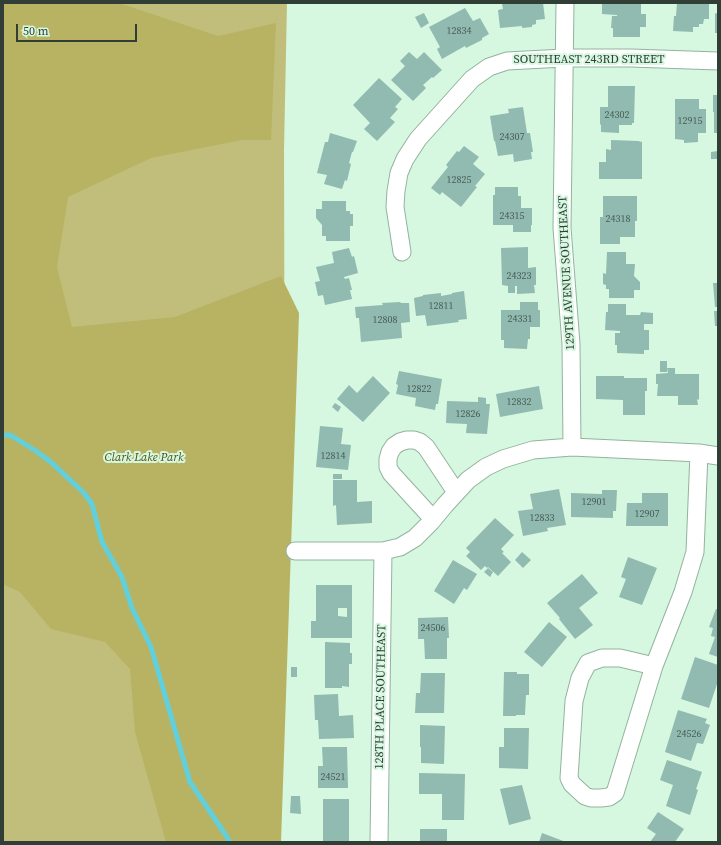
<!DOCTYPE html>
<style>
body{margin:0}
#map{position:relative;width:721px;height:845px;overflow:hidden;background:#d6f7e0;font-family:"Source Serif 4",serif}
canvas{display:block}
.frame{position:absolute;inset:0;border:4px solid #313e35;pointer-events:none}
.scale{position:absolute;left:16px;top:24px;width:121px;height:18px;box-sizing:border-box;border:2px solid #313e35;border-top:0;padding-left:5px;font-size:12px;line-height:14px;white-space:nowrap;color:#313e35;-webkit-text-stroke:3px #d6f7e0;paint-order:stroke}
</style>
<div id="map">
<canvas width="721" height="845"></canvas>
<div class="frame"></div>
<div class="scale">50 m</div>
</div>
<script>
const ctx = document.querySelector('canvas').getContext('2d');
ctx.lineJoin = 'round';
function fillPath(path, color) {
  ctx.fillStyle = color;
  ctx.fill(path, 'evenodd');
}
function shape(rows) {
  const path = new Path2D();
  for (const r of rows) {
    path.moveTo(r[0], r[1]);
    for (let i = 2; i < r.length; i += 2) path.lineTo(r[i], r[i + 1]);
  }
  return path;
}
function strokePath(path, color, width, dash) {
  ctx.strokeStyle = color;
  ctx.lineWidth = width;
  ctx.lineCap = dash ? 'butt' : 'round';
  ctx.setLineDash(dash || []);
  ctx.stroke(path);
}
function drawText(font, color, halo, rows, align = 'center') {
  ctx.font = font + ' "Source Serif 4",serif';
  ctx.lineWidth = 4;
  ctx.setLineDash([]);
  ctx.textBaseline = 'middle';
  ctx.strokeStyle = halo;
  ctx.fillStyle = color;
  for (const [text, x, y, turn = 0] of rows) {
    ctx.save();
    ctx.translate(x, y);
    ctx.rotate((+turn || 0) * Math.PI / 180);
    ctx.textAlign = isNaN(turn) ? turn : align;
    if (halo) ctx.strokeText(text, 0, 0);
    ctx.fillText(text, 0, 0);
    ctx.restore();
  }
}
const green = shape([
 [3,3,287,3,284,150,285,562,279,842,3,842]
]);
const forest = shape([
 [3,3,119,3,218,36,276,23,271,140,242,140,151,158,68,197,57,267,72,327,175,317,281,276,299,313,281,842,166,842,135,732,130,669,105,642,51,629,20,592,3,584]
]);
const stream = shape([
 [3,435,8,435,12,436,36,451,52,463,67,477,84,493,92,504,102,542,122,577,132,608,151,647,190,782,223,831,230,842]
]);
const building = shape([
 [509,3,543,3,545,19,536,20,536,24,532,25,532,27,522,28,522,26,500,28,498,10,503,9,502,4],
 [602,3,641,3,641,14,646,14,646,27,640,27,640,37,613,37,613,28,611,28,612,16,617,16,617,15,602,14],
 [677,3,709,3,709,19,704,19,703,24,699,24,699,27,693,27,693,32,673,31,674,16,676,16],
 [465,8,473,21,480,18,489,34,482,38,482,40,466,48,465,46,442,59,437,49,440,47,429,27],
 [424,13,429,23,421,28,415,17],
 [715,13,718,14,718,33,715,33],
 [409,52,417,59,424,52,442,70,433,78,432,77,423,85,426,88,413,101,391,80,405,66,400,61],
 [379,78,402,99,395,107,398,109,390,118,395,122,377,141,364,129,370,123,353,105],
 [608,86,635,86,634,123,632,123,632,125,619,125,619,133,601,132,601,125,600,124,600,107,608,107],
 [713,95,718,95,718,133,714,133,714,112,713,112],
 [675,99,699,99,699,109,706,109,706,133,698,133,698,142,684,143,684,140,675,139],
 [523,107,527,133,530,133,533,152,531,152,532,159,514,162,513,154,498,156,495,141,494,141,490,116,509,113,508,109],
 [330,133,357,141,353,152,352,152,349,163,351,164,347,181,345,180,342,189,324,184,327,175,317,173,325,142,328,142],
 [611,140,638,141,642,142,642,179,599,179,599,162,606,162,606,149,611,150],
 [464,146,479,157,473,164,485,174,475,186,477,187,461,207,442,192,440,195,431,188,448,167,446,165,457,151,459,152],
 [718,151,718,159,711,159,711,152],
 [495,187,518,187,518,196,521,196,521,208,532,208,532,225,531,225,531,232,513,232,513,225,493,225,493,195,495,195],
 [603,196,637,196,637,221,635,221,635,237,620,237,620,244,600,244,600,217,603,217],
 [322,201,346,201,346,211,350,211,350,214,353,214,353,226,350,226,350,241,326,241,326,236,322,236,322,225,316,218,316,209,322,209],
 [528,247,528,268,536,267,536,285,534,285,535,293,517,294,517,286,515,286,515,293,508,293,508,286,502,285,501,248],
 [349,248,352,257,354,256,358,273,344,277,345,279,349,278,352,290,350,290,352,299,325,305,323,295,318,296,315,282,320,281,316,267,334,263,332,252],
 [607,252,626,252,626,264,635,264,634,276,640,282,640,290,634,290,634,298,609,298,609,289,606,289,606,285,603,284,603,273,606,274],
 [713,283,718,283,718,307,715,307],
 [464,291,467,319,458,320,459,322,427,326,425,315,416,316,414,298,423,296,423,295,441,293,441,296,452,294,452,293],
 [400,302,401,303,409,303,410,322,401,323,402,338,361,342,359,318,356,318,355,307,383,305,382,303],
 [520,302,538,302,538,310,540,310,540,327,530,327,530,339,528,339,527,349,504,348,504,340,501,340,501,310,520,310],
 [608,304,626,304,626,315,640,315,641,312,653,313,653,324,644,324,644,330,649,330,649,350,644,350,644,354,617,353,617,345,615,345,615,333,620,333,620,331,605,330,606,312,608,312],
 [714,311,718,311,718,326,715,326],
 [660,361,667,361,667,372,660,372],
 [667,368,675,368,675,374,699,374,699,400,697,399,698,405,678,405,678,396,657,396,658,384,656,384,656,374,668,373],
 [399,371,442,379,438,404,436,404,435,410,415,406,416,398,396,394,398,385,396,384],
 [373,376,390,393,363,422,337,399,349,385,357,393],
 [596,376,624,376,624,378,647,378,647,391,645,391,645,415,623,415,623,400,596,399],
 [539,386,543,409,500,417,496,394],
 [478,397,486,398,486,404,490,404,487,434,466,433,467,424,446,423,447,401,478,402],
 [335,403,341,407,338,412,332,407],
 [320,426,343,428,341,444,351,445,348,470,316,467],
 [333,474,342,474,342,479,333,479],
 [333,480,357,480,357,502,372,501,372,523,337,525,336,505,333,506],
 [559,489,566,525,547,528,548,531,523,536,518,511,533,509,530,494],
 [602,490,617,490,616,511,613,511,613,518,571,517,571,493,602,494],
 [642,493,668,493,668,526,626,526,627,503,642,503],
 [495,518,514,535,501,549,504,552,502,553,511,562,498,576,488,567,487,568,485,566,481,570,466,556,470,552,466,548],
 [522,552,531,560,523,568,515,560],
 [628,557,657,568,642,605,619,597,626,579,621,577],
 [453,560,477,574,467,590,464,588,454,604,434,591],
 [488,568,493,572,490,577,484,572],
 [582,574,598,593,579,608,593,625,575,639,559,619,560,618,547,603],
 [316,585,352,585,352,638,311,638,311,621,316,621],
 [338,608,347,608,347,617,338,616],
 [716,609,718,609,718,657,709,654,715,637,711,636,713,628,709,627],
 [448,617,449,638,447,638,447,659,425,659,424,639,418,639,418,618],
 [549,622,567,637,542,667,524,652],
 [325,642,350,643,350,653,352,653,352,664,349,664,349,687,342,686,342,688,325,688],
 [695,657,718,665,718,681,709,708,681,699],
 [291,667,297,667,297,677,291,677],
 [504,672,517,672,517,674,529,674,529,695,526,695,525,715,516,715,516,716,503,716],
 [421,673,445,673,444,713,415,713,416,693,420,693],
 [338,694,339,716,353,715,354,738,319,739,318,720,315,720,314,695],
 [678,710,707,719,705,723,710,725,703,744,697,743,691,761,665,752],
 [420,725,445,726,444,764,421,763,421,747,420,747],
 [504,728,529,728,528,769,499,768,499,747,504,747],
 [322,747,347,747,348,788,318,788,318,766,323,766],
 [667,760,702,772,696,789,698,790,690,815,666,806,673,785,660,780],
 [419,773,465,774,464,820,442,820,442,794,419,794],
 [522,785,531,819,509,825,500,789],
 [291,796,300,796,301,814,290,813],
 [323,799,349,799,349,841,323,842],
 [658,812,684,829,675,842,650,842,656,834,647,828],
 [420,829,447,829,447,842,420,842],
 [542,833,566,842,539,842]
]);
const minor = shape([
 [565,3,562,228,571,344,572,447],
 [402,252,395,207,396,191,399,173,405,159,418,139,472,79,489,67,507,61,564,58,631,58,718,61],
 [433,519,391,473,388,467,388,459,390,452,394,446,400,442,407,440,414,440,420,442,426,447,456,492],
 [295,551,383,551,400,547,415,538,431,522,445,505,468,480,486,467,503,459,533,450,572,447,699,453,718,456],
 [654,666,620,658,602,658,588,663,580,678,574,701,569,778,572,784,585,796,591,798,601,798,609,797,615,793,654,666,683,592,695,552,699,453],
 [379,842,383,551]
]);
const numberNames = [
 ["12834",459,31],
 ["24302",617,115],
 ["12915",690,121],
 ["24307",512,137],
 ["12825",459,180],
 ["24315",512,216],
 ["24318",618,219],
 ["24323",519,276],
 ["12811",441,306],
 ["24331",520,319],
 ["12808",385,320],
 ["12822",419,389],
 ["12832",519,402],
 ["12826",468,414],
 ["12814",333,456],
 ["12901",594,502],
 ["12907",647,514],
 ["12833",542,518],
 ["24506",433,628],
 ["24526",689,734],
 ["24521",333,777]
];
const streetNames = [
 ["SOUTHEAST 243RD STREET",589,60],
 ["129TH AVENUE SOUTHEAST",567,273,-93],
 ["128TH PLACE SOUTHEAST",381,697,-89]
];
const parkNames = [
 ["Clark Lake Park",144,458]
];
fillPath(green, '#c1be7b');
fillPath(forest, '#b7b363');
strokePath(stream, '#61d0dc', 5);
fillPath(building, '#91bab1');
strokePath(minor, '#94b39e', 19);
strokePath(minor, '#fff', 17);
drawText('10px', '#495d54', null, numberNames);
drawText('12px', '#313e35', '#d6f7e0', streetNames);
drawText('italic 12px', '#524f11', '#d6f7e0', parkNames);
</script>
